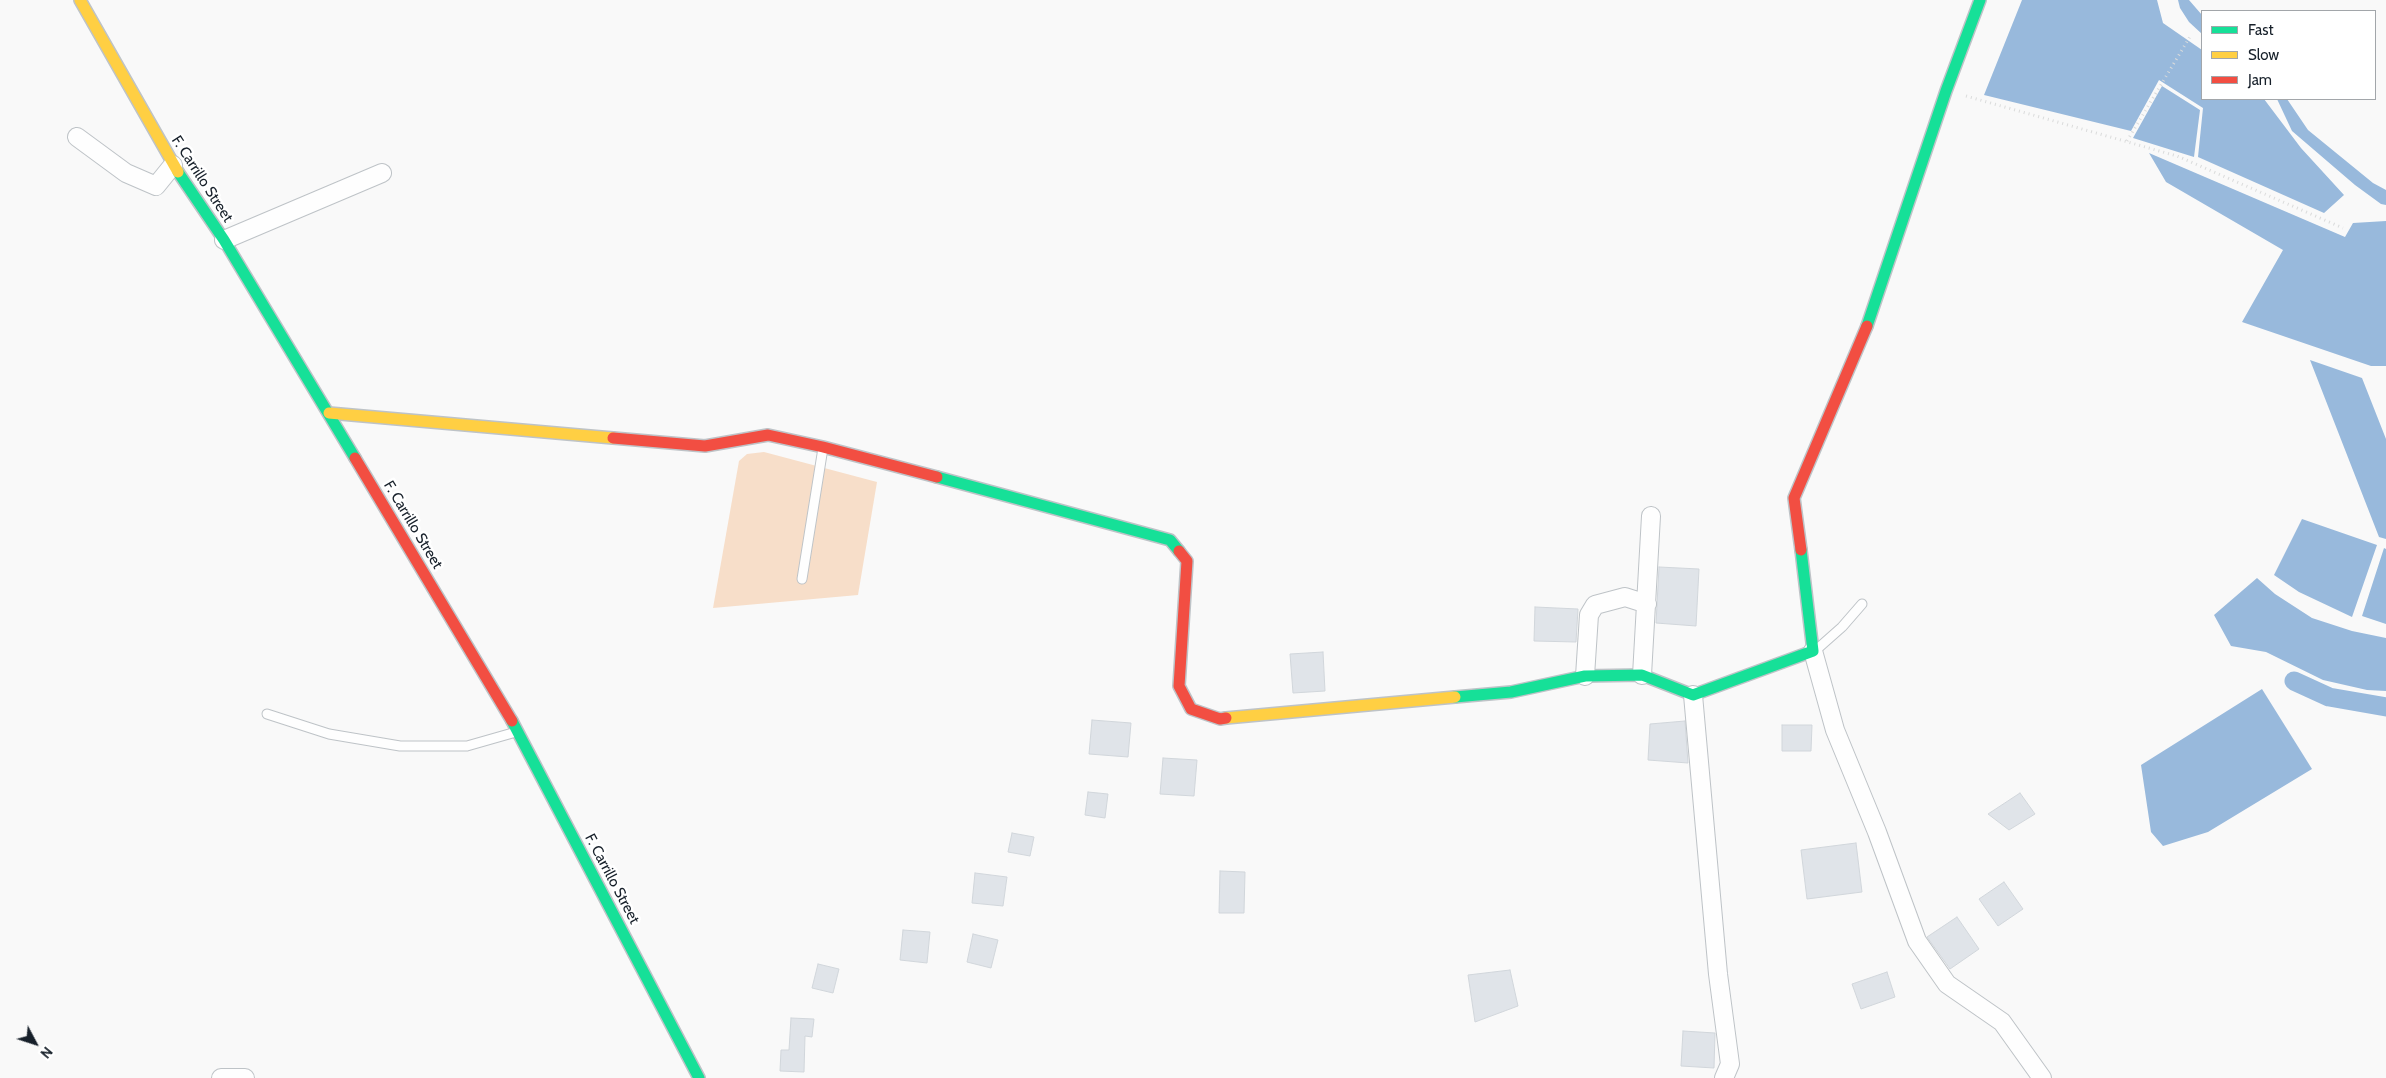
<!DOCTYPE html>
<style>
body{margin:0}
#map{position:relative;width:2386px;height:1078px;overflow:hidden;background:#f9f9f9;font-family:Cabin,sans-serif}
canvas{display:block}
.legend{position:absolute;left:2201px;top:10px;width:175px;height:90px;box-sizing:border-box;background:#fff;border:1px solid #a2a6aa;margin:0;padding:6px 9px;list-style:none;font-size:15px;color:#17202a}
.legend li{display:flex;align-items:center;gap:10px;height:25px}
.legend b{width:25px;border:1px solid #a2a6aa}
.north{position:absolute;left:10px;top:1018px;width:50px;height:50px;-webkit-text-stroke:4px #fff;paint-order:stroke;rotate:130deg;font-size:14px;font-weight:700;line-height:20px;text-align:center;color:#17202a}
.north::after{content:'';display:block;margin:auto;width:18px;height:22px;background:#17202a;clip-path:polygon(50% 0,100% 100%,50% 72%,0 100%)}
</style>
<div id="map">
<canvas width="2386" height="1078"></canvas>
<ul class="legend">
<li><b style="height:6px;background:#16e098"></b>Fast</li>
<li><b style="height:6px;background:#ffcf43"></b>Slow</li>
<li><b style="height:6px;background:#f24e42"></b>Jam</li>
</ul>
<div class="north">N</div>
</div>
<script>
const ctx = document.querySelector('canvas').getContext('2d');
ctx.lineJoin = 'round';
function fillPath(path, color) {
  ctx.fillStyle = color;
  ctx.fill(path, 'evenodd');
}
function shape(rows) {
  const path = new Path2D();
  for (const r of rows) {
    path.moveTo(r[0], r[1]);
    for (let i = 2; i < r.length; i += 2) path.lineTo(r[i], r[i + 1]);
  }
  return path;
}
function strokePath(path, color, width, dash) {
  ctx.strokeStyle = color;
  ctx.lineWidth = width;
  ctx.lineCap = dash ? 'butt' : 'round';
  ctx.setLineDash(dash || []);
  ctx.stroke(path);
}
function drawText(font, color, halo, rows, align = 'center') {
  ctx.font = font + ' Cabin,sans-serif';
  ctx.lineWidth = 5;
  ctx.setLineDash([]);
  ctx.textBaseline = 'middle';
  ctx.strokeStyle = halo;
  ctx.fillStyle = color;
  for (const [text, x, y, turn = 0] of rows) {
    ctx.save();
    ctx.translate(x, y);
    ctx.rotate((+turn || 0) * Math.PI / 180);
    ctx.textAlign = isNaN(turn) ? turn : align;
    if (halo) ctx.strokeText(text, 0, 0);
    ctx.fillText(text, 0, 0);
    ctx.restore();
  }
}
const green = shape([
 [764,452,877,482,858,595,713,608,739,461,747,454]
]);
const water = shape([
 [2022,0,2157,0,2163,23,2202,50,2202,99,2264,99,2301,148,2344,195,2324,213,2198,157,2203,108,2159,80,2131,131,1984,95],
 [2178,0,2189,0,2202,15,2202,34,2189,22,2180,8],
 [2162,86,2200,110,2194,157,2133,138],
 [2277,99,2287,99,2308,130,2373,183,2386,190,2386,205,2381,204,2355,185,2292,131],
 [2149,153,2345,237,2353,223,2386,221,2386,366,2371,366,2242,322,2283,250,2166,182],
 [2310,360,2362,378,2386,439,2386,539,2379,537],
 [2302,519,2377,545,2352,617,2299,592,2274,575],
 [2384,548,2386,549,2386,624,2362,616],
 [2257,578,2275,594,2312,618,2352,631,2386,638,2386,691,2367,690,2323,680,2266,652,2231,646,2214,615],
 [2262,689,2312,769,2208,832,2163,846,2151,832,2141,765]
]);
const canal = shape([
 [2294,681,2329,697,2386,707]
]);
const building = shape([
 [1659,567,1699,569,1696,626,1656,623,1659,567],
 [1535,607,1578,609,1576,642,1534,641,1535,607],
 [1323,652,1325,691,1293,693,1290,654,1323,652],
 [1092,720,1131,723,1128,757,1089,754,1092,720],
 [1685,721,1688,763,1648,760,1650,724,1685,721],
 [1782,725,1812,725,1811,751,1782,751,1782,725],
 [1163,758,1197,760,1194,796,1160,794,1163,758],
 [1088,792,1108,794,1105,818,1085,815,1088,792],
 [2020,793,2035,814,2009,830,1988,814,2020,793],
 [1012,833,1034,837,1030,856,1008,852,1012,833],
 [1856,843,1862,892,1807,899,1801,850,1856,843],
 [1220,871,1245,872,1244,913,1219,913,1220,871],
 [975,873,1007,877,1003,906,972,903,975,873],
 [2004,882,2023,909,1998,926,1979,899,2004,882],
 [1957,917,1979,949,1950,969,1927,937,1957,917],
 [903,930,930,932,927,963,900,960,903,930],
 [973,934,998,940,991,968,967,962,973,934],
 [818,964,839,969,833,993,812,988,818,964],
 [1510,970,1518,1006,1475,1022,1468,975,1510,970],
 [1887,972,1895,997,1861,1009,1852,984,1887,972],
 [791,1018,814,1019,812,1037,805,1036,804,1072,780,1071,781,1050,789,1050,791,1018],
 [1683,1031,1715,1033,1714,1068,1681,1066,1683,1031]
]);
const path = shape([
 [1966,96,2177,156,2343,228],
 [2127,141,2191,35]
]);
const lane = shape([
 [802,579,823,448],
 [1816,650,1842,627,1862,604],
 [267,714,329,734,400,746,467,746,516,732]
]);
const street = shape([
 [77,137,126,173,156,186,173,165],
 [224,240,382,173],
 [1813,651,1835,730,1877,832,1917,941,1947,984,2002,1022,2042,1078],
 [1642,675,1651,516],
 [1585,676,1589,615,1595,605,1625,597,1647,604],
 [1693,695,1718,974,1730,1064,1724,1078],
 [221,1078,245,1078]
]);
const fast = shape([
 [178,172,224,240,355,458],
 [1867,326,1946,91,1980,0],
 [937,477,1170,540,1179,551],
 [1455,697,1511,692,1585,676,1642,675,1693,695,1813,651,1801,550],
 [512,721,699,1078]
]);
const slow = shape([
 [80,0,178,172],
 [329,413,613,438],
 [1226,718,1455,697]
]);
const jam = shape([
 [613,438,705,446,768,435,823,447,937,477],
 [355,458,512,721],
 [1801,550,1794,498,1867,326],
 [1179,551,1187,561,1179,686,1191,709,1220,719,1226,718]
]);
const streetNames = [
 ["F. Carrillo Street",202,179,57],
 ["F. Carrillo Street",413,525,59],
 ["F. Carrillo Street",612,879,62]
];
fillPath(green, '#f7dec9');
fillPath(water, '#98b9dc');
strokePath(canal, '#98b9dc', 19);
fillPath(building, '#e0e4e9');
strokePath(building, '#d1d6db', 1);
strokePath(lane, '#bec3c7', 11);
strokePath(street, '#bec3c7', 20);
strokePath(fast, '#bec3c7', 14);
strokePath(slow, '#bec3c7', 14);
strokePath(jam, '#bec3c7', 14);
strokePath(path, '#dadbdb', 3, [1, 4]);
strokePath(lane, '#fefefe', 9);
strokePath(street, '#fefefe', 18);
strokePath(fast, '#16e098', 11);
strokePath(slow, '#ffcf43', 11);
strokePath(jam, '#f24e42', 11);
drawText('15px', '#17202a', '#fff', streetNames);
</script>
